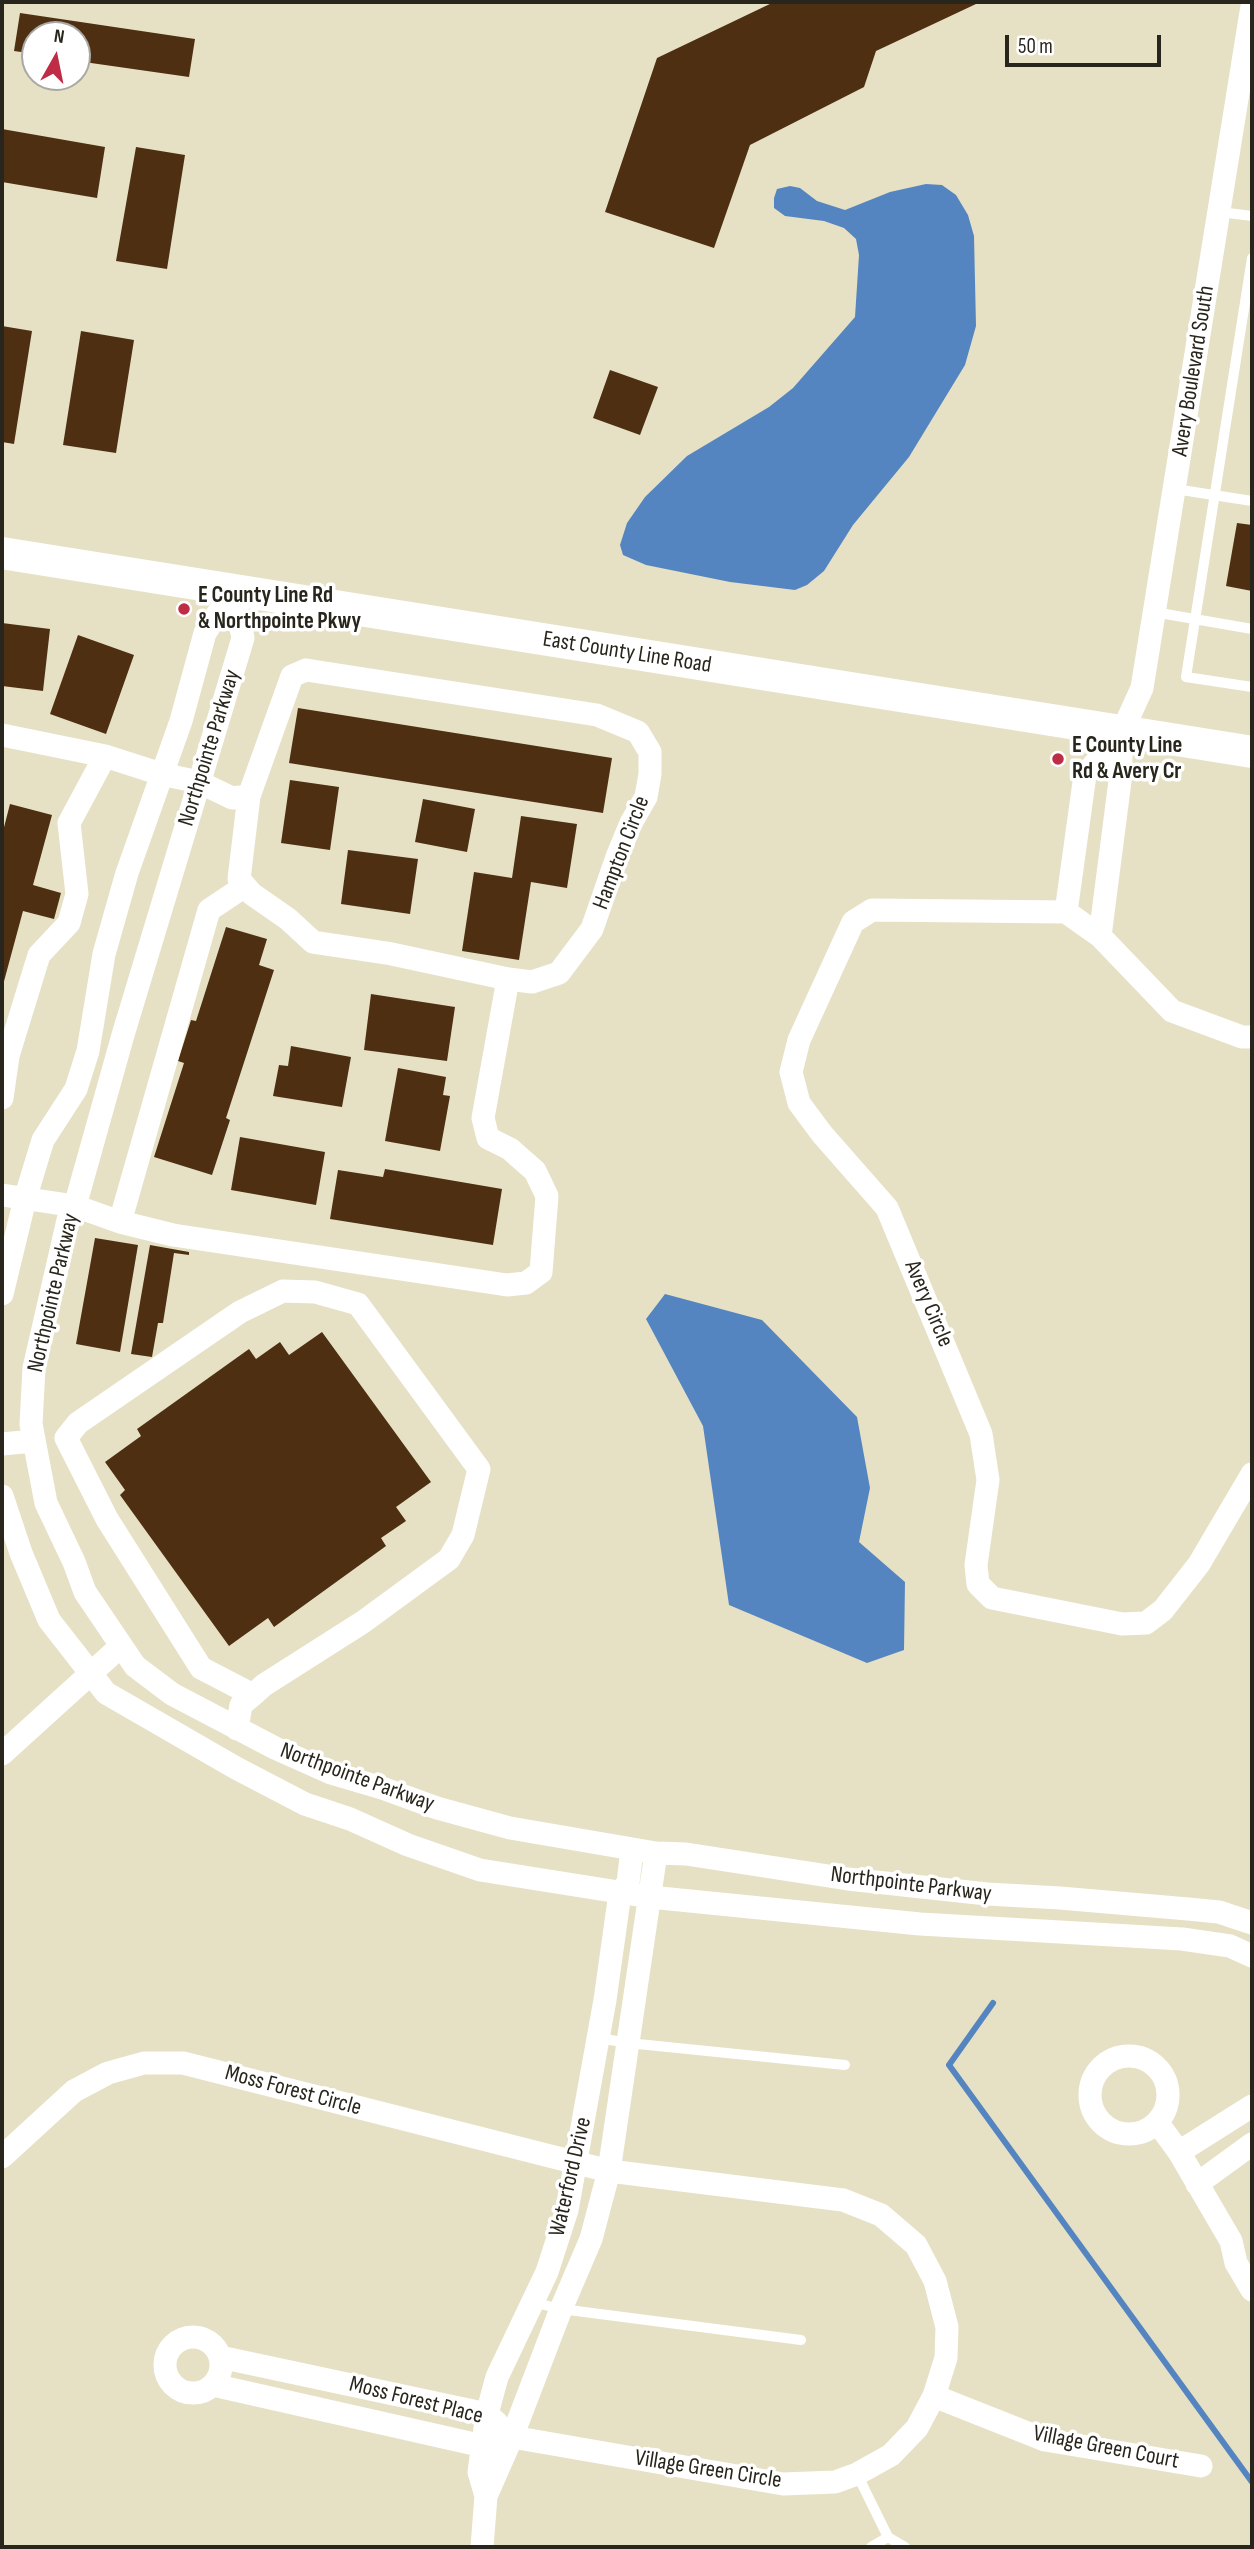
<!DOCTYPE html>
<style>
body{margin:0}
#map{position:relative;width:1254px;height:2549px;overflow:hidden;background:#e6e1c5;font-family:"Sofia Sans Condensed",sans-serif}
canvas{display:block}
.frame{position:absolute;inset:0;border:4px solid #28261c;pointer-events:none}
.north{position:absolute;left:21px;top:21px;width:70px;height:70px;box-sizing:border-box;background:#fff;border:2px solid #a9a8a4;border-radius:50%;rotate:9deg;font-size:19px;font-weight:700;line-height:28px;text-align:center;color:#28261c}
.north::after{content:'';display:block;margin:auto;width:24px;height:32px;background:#be2d45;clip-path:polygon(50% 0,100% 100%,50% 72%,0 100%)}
.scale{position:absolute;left:1005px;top:35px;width:156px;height:32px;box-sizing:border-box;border:4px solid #28261c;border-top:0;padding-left:9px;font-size:21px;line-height:24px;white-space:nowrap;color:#28261c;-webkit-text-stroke:5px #fff;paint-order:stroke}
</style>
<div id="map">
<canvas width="1254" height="2549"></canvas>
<div class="frame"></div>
<div class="north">N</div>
<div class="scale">50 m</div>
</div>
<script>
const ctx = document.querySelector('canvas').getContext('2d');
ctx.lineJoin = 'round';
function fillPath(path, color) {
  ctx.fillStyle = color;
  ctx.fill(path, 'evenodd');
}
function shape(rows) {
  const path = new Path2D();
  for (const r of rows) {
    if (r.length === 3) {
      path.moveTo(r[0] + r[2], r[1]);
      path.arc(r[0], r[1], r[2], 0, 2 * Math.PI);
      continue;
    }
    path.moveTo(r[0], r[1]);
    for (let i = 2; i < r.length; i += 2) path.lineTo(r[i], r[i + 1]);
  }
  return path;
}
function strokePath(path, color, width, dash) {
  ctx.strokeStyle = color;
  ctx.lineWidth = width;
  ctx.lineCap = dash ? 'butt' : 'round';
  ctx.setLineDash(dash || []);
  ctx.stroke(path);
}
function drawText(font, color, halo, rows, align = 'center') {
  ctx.font = font + ' "Sofia Sans Condensed",sans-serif';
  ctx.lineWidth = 7;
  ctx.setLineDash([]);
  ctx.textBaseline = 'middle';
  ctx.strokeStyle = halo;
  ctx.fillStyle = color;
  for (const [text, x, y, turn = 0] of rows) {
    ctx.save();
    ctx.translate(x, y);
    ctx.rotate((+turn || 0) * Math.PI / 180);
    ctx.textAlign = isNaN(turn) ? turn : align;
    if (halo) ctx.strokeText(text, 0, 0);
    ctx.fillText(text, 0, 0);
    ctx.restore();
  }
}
const water = shape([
 [926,184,942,185,956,195,968,215,974,236,976,326,965,365,909,457,853,525,824,571,807,585,795,590,730,582,646,565,623,555,620,545,627,523,645,497,687,456,769,407,793,388,855,317,859,255,856,239,844,228,824,221,785,216,774,208,774,198,777,189,790,186,800,188,817,201,845,210,890,192],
 [665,1294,762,1320,857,1417,870,1488,859,1542,905,1582,904,1650,867,1663,729,1605,703,1426,646,1319]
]);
const stream = shape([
 [993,2003,949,2065,1252,2482]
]);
const building = shape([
 [774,2,975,2,976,4,876,51,864,87,750,145,714,248,605,212,657,58],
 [20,13,195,39,189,77,77,61,77,35,35,35,35,54,14,51],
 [2,129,105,147,97,198,2,182],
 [136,147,185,155,167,269,116,261],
 [2,326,32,331,14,444,2,442],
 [81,331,134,340,116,453,63,445],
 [610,370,658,387,640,435,593,418],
 [1237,523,1252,525,1252,591,1226,586],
 [2,623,50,629,43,691,2,686],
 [78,635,134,655,106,734,50,714],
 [298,708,612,758,603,813,289,763],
 [290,780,339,787,330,850,281,843],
 [423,799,475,809,467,852,415,842],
 [10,804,52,815,33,885,61,893,54,919,23,911,3,985,2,835],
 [521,816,577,824,567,888,531,882,519,960,462,951,474,872,512,878],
 [348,850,418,859,410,914,341,904],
 [226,927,267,939,259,965,274,970,226,1118,230,1120,212,1175,154,1157,184,1063,178,1061,191,1020,196,1021],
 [371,994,455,1007,447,1061,364,1050],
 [291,1046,351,1057,342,1107,273,1096,279,1065,288,1066],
 [398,1068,446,1077,443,1095,450,1096,440,1151,385,1141],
 [240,1137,325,1152,316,1205,231,1190],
 [385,1169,502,1189,493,1245,330,1219,338,1170,383,1177],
 [95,1238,138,1245,120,1352,76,1344],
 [150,1245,189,1252,189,1255,174,1253,163,1323,158,1323,152,1357,131,1354],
 [322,1332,431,1482,396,1507,406,1521,381,1538,386,1546,274,1627,268,1618,229,1646,120,1495,125,1490,105,1462,141,1436,137,1429,249,1349,256,1359,280,1342,289,1355]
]);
const service = shape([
 [1220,212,1252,216],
 [1252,258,1186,677,1252,687],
 [1175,489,1252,501],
 [1154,612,1252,629],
 [599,2038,628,2043,845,2065],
 [532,2302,561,2309,801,2340],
 [857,2474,888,2537,905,2547],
 [871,2547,888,2537]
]);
const minor = shape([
 [233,590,243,638,123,1035,75,1206,68,1220,34,1368,31,1424,46,1503,74,1562,85,1592,135,1666,172,1694,275,1748,331,1773,382,1788,437,1808,510,1828,656,1853,686,1854,848,1879,987,1894,1060,1898,1188,1909,1219,1912,1252,1923],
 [306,670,597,715,638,732,650,752,650,774,646,797,631,823,617,857,592,929,559,973,532,982,508,979,387,953,313,942,288,919,252,894,239,879,249,796,292,676,306,670],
 [1122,732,1142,688,1252,6],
 [2,735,105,756,161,774,199,782,232,798,249,796],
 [1066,912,1085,775,1122,732,1120,781,1100,936],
 [1252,1037,1242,1037,1172,1011,1100,936,1066,912,872,910,853,922,799,1040,791,1072,799,1103,822,1134,887,1208,981,1434,988,1480,976,1565,978,1584,992,1598,1122,1624,1146,1623,1163,1610,1199,1564,1252,1474],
 [2,1098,8,1056,39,955,69,923,77,894,69,823,105,756],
 [2,1195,75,1206,120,1222,173,1235,507,1285,526,1283,541,1272,547,1196,535,1171,510,1149,488,1138,483,1118,508,979],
 [120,1222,209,910,245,886],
 [2,1294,25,1199,43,1140,76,1089,88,1051,104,954,127,873,181,721,205,633,233,590],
 [2,1444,34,1441],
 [2,1496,21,1553,49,1620,106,1693,236,1768,305,1804,350,1819,408,1845,480,1870,650,1897,920,1924,1182,1939,1230,1946,1252,1956],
 [237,1729,241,1705,253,1695,264,1685,363,1622,449,1559,463,1535,479,1469,358,1304,315,1292,283,1291,240,1312,78,1423,66,1438,107,1519,201,1668,253,1695],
 [2,1754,121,1646],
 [1129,2095,39],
 [1157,2122,1179,2152,1231,2241,1236,2263,1252,2290],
 [1179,2152,1252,2106],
 [2,2157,74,2091,108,2073,144,2063,183,2063,609,2171,843,2200,881,2215,916,2245,935,2281,947,2327,946,2358,934,2396,917,2428,891,2455,857,2474,835,2482,783,2484,512,2437,483,2446,213,2385],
 [1197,2184,1252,2144],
 [193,2365,28],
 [220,2357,487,2414,497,2423],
 [934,2396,1045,2440,1201,2466],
 [486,2496,512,2437,561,2309,591,2239,609,2171,656,1853],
 [482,2547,486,2496,479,2472,487,2414,497,2377,547,2272,567,2210,605,2000,620,1893,628,1883,632,1849]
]);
const secondary = shape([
 [2,553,1252,752]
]);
const markers = [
 [184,609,7,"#be2d45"],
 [1058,759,7,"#be2d45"]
];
const streetNames = [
 ["Avery Boulevard South",1194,371,-81],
 ["East County Line Road",627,653,9],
 ["Northpointe Parkway",210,748,-73],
 ["Hampton Circle",622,853,-69],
 ["Northpointe Parkway",54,1293,-77],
 ["Avery Circle",928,1304,67],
 ["Northpointe Parkway",357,1778,20],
 ["Northpointe Parkway",911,1885,7],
 ["Moss Forest Circle",293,2091,15],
 ["Waterford Drive",571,2177,-77],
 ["Moss Forest Place",416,2401,14],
 ["Village Green Court",1106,2448,11],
 ["Village Green Circle",708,2470,9]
];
const poiNames = [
 ["E County Line Rd",198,596],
 ["& Northpointe Pkwy",198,622],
 ["E County Line",1072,746],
 ["Rd & Avery Cr",1072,772]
];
fillPath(water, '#5585c0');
strokePath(stream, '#5585c0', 6);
fillPath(building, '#4e2f11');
strokePath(service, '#fff', 10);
strokePath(minor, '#fff', 23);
strokePath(secondary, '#fff', 32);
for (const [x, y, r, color] of markers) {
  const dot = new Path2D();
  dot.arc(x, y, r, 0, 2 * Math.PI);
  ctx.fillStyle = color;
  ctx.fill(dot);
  strokePath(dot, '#fff', 2.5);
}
drawText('23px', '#28261c', '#fff', streetNames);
drawText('bold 23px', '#28261c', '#fff', poiNames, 'left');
</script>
